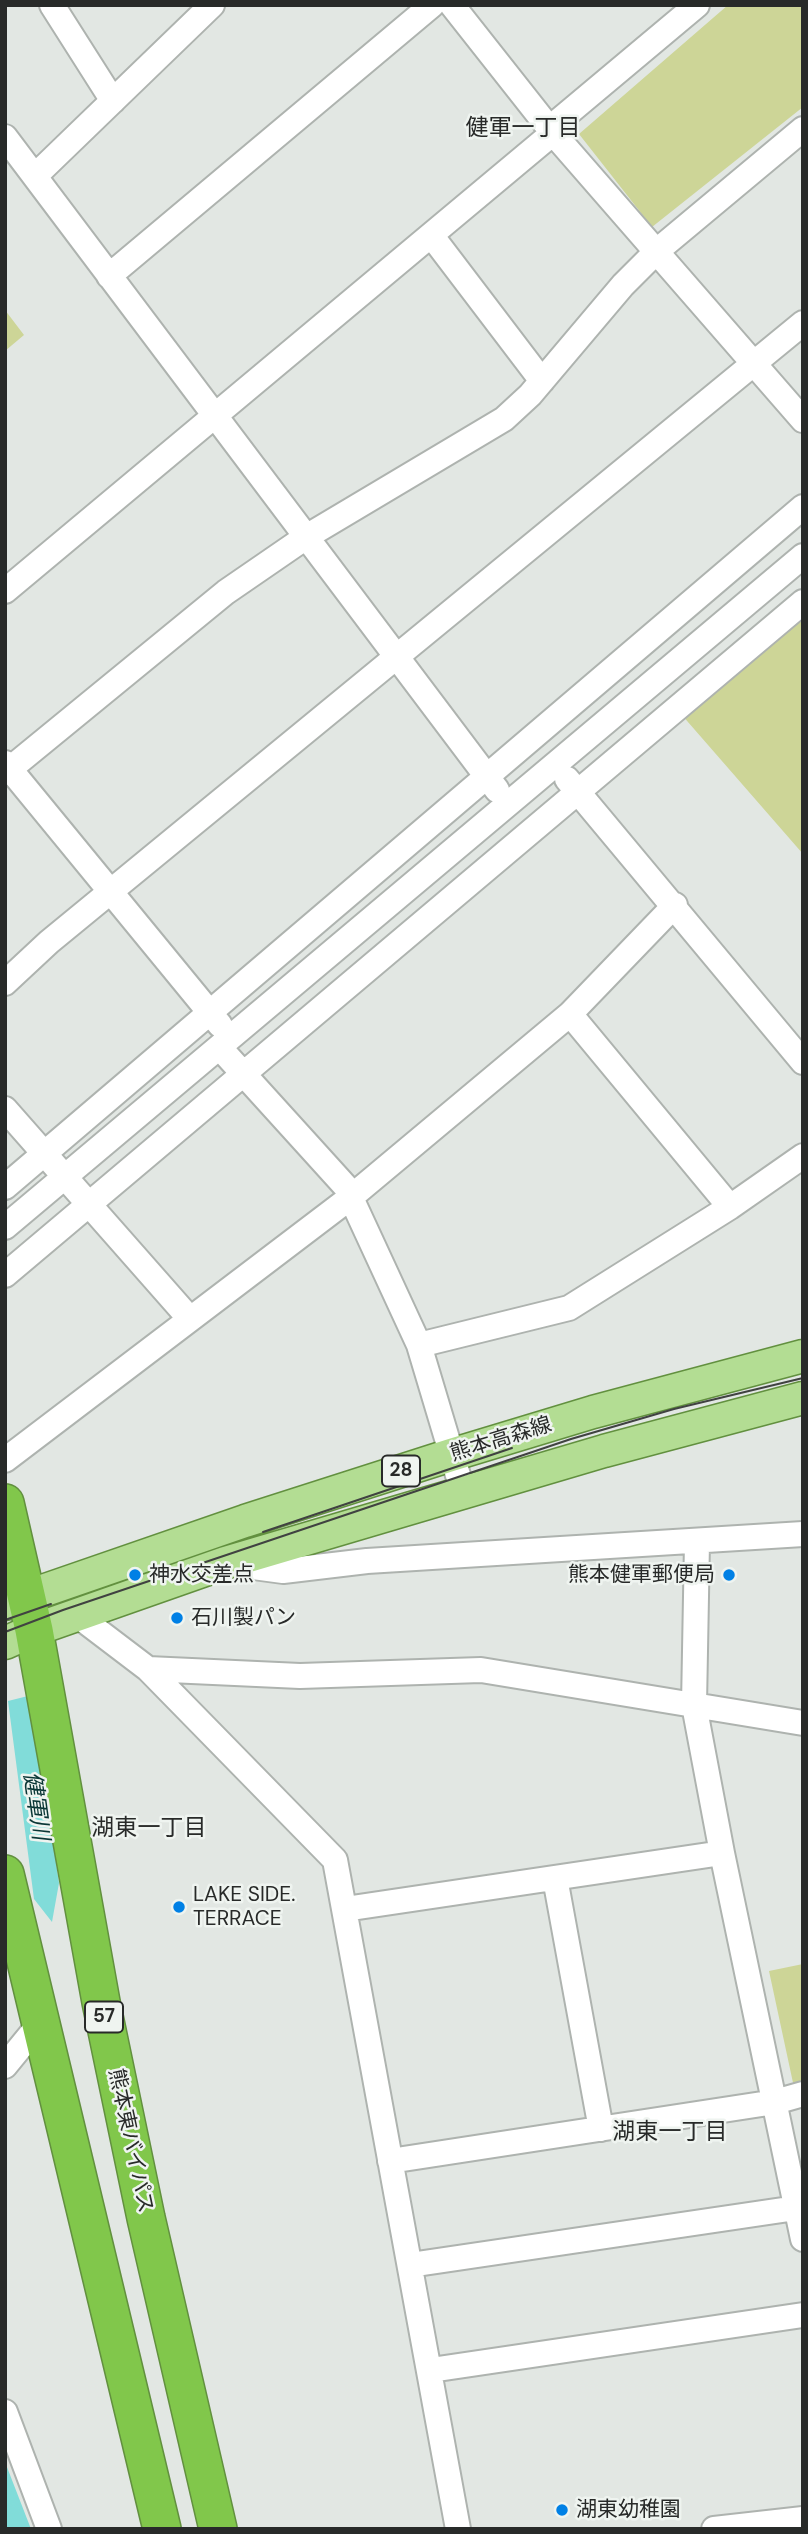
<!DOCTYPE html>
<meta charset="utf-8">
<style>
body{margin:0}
#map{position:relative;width:808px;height:2534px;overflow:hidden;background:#e2e7e3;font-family:"DM Sans",sans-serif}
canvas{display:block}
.frame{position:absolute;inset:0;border:7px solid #282a29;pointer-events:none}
</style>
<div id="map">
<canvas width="808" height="2534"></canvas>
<div class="frame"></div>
</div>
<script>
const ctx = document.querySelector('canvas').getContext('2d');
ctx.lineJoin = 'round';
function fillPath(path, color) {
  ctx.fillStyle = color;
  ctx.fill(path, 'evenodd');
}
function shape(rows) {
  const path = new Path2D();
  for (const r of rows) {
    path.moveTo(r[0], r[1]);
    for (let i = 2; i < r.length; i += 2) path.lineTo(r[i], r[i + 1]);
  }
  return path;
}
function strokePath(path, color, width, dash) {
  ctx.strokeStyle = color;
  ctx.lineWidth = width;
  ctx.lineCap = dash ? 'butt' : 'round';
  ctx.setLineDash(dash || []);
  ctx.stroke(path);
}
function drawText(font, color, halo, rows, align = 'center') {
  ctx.font = font + ' "DM Sans","Noto Sans JP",sans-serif';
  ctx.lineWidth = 5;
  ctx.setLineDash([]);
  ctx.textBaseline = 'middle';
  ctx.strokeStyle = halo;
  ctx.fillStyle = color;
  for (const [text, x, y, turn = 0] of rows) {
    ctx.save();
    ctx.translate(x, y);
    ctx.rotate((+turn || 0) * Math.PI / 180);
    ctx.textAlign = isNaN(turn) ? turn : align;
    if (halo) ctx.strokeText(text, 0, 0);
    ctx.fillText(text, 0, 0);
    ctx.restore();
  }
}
const green = shape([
 [728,5,803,5,803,107,652,227,579,134],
 [5,310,24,335,5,351],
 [803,616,803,854,681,714],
 [803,1964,803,2105,798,2106,769,1971]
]);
const water = shape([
 [32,1695,59,1883,52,1922,34,1899,8,1701],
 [5,2462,31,2529,5,2529]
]);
const minor = shape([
 [52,5,113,101],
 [452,5,553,133,803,420],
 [549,129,697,5],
 [5,137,497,790],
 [35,176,212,5],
 [431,235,542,381],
 [109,276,432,5],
 [5,591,553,133],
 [5,763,220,1025],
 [5,773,226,592,306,537,504,419,530,395,623,285,658,250,803,129],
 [567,779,803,1062],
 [5,983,49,942,803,323],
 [570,1014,730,1207],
 [220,1048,346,1187,419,1345,463,1492],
 [5,1109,190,1319],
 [5,1187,803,507],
 [5,1227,803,556],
 [5,1275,803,602],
 [419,1345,569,1308,730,1207,803,1156],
 [5,1460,351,1197,570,1014,675,905],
 [697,1542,694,1705,722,1853,803,2239],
 [231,1564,283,1571,367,1561,803,1534],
 [77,1615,148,1669,335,1860,458,2529],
 [148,1669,300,1676,481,1670,803,1723],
 [555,1878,601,2129],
 [345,1909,722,1853],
 [5,2066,41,2022],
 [390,2161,775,2102,803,2094],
 [410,2265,796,2208],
 [431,2370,803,2315],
 [5,2412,49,2529],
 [714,2529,803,2519]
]);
const major = shape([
 [5,1604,245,1521,451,1455,593,1412,803,1356],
 [5,1643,34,1630,225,1563,604,1451,803,1398]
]);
const highway = shape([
 [5,1503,34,1630,101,2002,146,2218,218,2529],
 [5,1874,162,2529]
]);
const tram = shape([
 [263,1532,512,1448],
 [5,1620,51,1604],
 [5,1632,63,1610,571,1439,674,1409,803,1378]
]);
const markers = [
 [135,1575,7,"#0080e5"],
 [729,1575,7,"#0080e5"],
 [177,1618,7,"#0080e5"],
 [179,1907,7,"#0080e5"],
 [562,2510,7,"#0080e5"]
];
const shields = [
 [401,1471,38],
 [104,2017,38]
];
const shieldNames = [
 ["28",401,1471],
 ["57",104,2017]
];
const streetNames = [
 ["熊本高森線",501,1440,-17],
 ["熊本東バイパス",130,2141,78]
];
const poiNames = [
 ["神水交差点",149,1575],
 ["熊本健軍郵便局",715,1575,"right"],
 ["石川製パン",191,1618],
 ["LAKE SIDE.",193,1895],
 ["TERRACE",193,1919],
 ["湖東幼稚園",576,2510]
];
const neighbourhoodNames = [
 ["健軍一丁目",523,129],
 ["湖東一丁目",149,1829],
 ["湖東一丁目",670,2133]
];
const waterNames = [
 ["健軍川",35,1806,82]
];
fillPath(green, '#cdd597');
fillPath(water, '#81dcd9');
strokePath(minor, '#aeb3af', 28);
strokePath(major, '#62903f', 35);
strokePath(highway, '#62903f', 40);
strokePath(minor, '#fff', 24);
strokePath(major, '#b3dd93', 32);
strokePath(highway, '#81c74b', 37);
strokePath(tram, '#404241', 2);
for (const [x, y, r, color] of markers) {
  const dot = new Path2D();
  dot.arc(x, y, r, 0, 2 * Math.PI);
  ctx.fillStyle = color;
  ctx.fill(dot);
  strokePath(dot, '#eff4f0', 2.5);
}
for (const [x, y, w] of shields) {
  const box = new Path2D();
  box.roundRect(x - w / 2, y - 15.5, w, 31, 5);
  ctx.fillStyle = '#eff4f0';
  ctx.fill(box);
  strokePath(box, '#282a29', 2);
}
drawText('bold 19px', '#282a29', null, shieldNames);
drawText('21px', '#282a29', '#eff4f0', streetNames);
drawText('21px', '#282a29', '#eff4f0', poiNames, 'left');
drawText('23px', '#282a29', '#eff4f0', neighbourhoodNames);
drawText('italic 23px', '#0a3736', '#eff4f0', waterNames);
</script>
